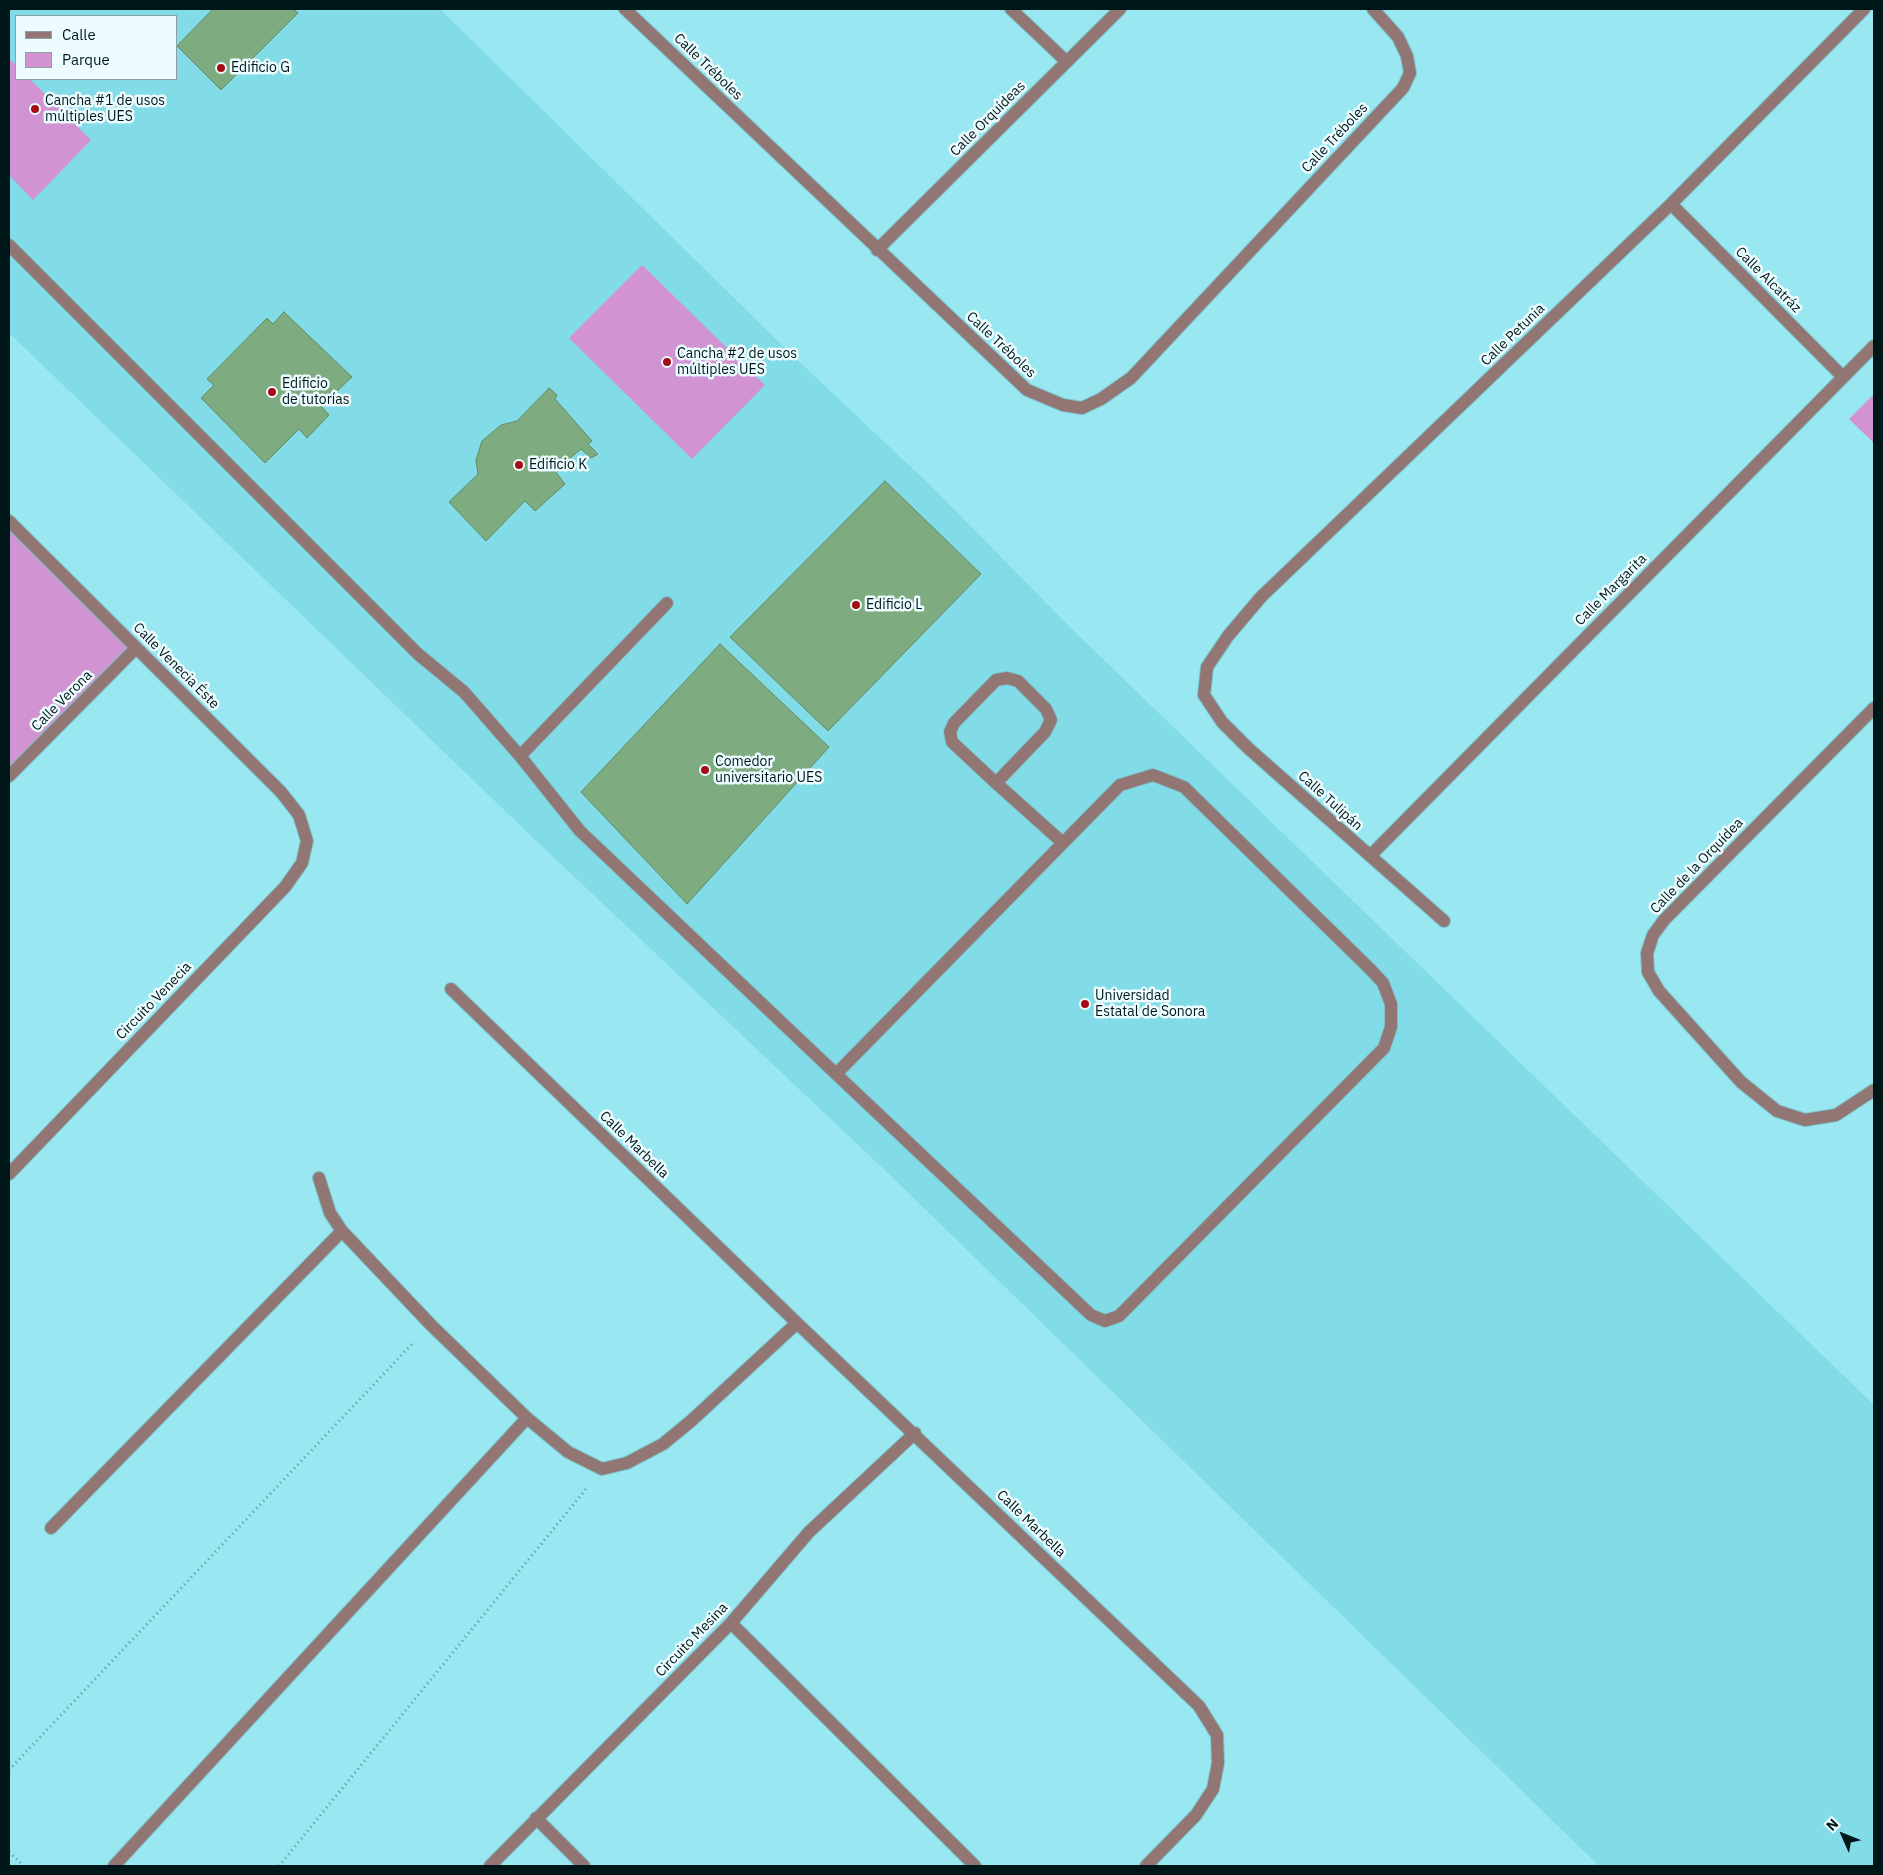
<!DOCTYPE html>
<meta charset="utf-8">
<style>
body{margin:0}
#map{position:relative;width:1883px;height:1875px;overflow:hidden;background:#99e7f1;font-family:"IBM Plex Sans",sans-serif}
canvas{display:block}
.frame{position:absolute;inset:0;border:10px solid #00171a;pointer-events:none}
.legend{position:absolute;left:15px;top:15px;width:162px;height:65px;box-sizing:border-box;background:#edfcfe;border:1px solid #8ea0a3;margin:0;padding:6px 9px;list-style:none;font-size:15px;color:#00171a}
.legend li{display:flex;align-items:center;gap:10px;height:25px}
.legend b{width:25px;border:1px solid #8ea0a3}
.north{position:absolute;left:1818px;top:1810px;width:50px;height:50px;-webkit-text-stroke:4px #edfcfe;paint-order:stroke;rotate:314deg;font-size:14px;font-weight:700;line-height:20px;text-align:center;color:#00171a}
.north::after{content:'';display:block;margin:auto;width:18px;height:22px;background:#00171a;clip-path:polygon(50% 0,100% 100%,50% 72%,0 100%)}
</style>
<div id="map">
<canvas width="1883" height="1875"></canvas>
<div class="frame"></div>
<ul class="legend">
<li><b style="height:6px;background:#927673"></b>Calle</li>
<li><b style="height:14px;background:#d193d2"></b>Parque</li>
</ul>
<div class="north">N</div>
</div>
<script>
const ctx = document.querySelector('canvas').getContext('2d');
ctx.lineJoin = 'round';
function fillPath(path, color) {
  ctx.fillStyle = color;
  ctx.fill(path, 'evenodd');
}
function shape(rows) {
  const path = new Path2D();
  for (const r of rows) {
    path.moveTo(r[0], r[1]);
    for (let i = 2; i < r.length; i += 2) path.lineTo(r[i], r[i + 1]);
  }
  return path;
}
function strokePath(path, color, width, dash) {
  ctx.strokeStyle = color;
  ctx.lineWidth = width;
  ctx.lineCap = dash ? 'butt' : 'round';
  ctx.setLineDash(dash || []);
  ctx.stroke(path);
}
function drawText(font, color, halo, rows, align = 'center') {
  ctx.font = font + ' "IBM Plex Sans",sans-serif';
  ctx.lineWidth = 5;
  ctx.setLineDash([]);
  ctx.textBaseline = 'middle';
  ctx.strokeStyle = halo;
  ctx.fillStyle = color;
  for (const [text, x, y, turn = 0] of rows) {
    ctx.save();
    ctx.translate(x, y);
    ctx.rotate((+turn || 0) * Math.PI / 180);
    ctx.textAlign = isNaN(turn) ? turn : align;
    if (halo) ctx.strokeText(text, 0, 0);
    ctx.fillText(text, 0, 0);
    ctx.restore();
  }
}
const built = shape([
 [9,9,440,9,790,353,930,485,1073,630,1874,1405,1874,1866,1599,1866,890,1175,529,834,9,333],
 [16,16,176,16,176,79,16,79]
]);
const green = shape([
 [9,58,16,65,16,79,30,79,91,140,33,200,9,175],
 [642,265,765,385,692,459,569,338],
 [1874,394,1874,443,1849,419],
 [9,517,135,640,9,772]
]);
const building = shape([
 [213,9,293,9,298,13,221,90,177,46,213,9],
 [284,312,352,377,321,406,329,415,307,438,299,429,265,463,201,398,214,385,207,379,267,318,273,324,284,312],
 [549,388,557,395,555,399,592,441,588,444,598,454,591,458,581,449,555,471,565,484,535,511,525,501,486,541,449,502,478,474,476,460,482,441,501,425,517,421,549,388],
 [885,481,981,574,828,731,730,637,885,481],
 [720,644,829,747,687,904,581,792,720,644]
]);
const path = shape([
 [9,1770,413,1343],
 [9,1852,24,1866],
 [279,1866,586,1489]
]);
const minor = shape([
 [625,9,1027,390,1063,405,1082,408,1101,399,1131,378,1403,88,1410,73,1407,56,1398,37,1373,9],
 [1011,9,1067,62],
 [1671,204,1843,377],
 [9,245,418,654,464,692,520,756,667,603],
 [877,250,1120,9],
 [9,521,281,792,299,815,307,841,302,863,285,887,9,1174],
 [1874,708,1664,920,1653,935,1647,953,1648,972,1659,991,1741,1082,1777,1111,1805,1120,1836,1115,1874,1090],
 [520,756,580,831,836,1074,1091,1315,1105,1321,1119,1316,1384,1048,1391,1027,1391,1004,1383,983,1371,970,1184,787,1153,775,1120,785,836,1074],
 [9,776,136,648],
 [996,783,1045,732,1051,720,1046,709,1018,681,1007,678,996,680,954,723,950,732,952,742,996,783,1063,843],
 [1370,856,1874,346],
 [1444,921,1248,748,1222,722,1204,695,1207,667,1228,636,1261,597,1671,204,1864,9],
 [451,989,797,1323,1199,1706,1217,1735,1218,1763,1213,1789,1196,1815,1146,1866],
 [319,1178,330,1213,342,1231,431,1325,527,1418,568,1452,602,1469,627,1463,663,1444,691,1421,797,1323],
 [51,1528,342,1231],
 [731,1623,975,1866],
 [536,1818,584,1866],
 [114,1866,527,1418],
 [490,1866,731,1623,809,1532,915,1433]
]);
const markers = [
 [221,68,5,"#a40b17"],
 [35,109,5,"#a40b17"],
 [667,362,5,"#a40b17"],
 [272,392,5,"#a40b17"],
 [519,465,5,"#a40b17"],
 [856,605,5,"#a40b17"],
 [705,770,5,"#a40b17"],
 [1085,1004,5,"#a40b17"]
];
const streetNames = [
 ["Calle Tréboles",708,67,44],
 ["Calle Orquídeas",988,119,-45],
 ["Calle Tréboles",1335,138,-47],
 ["Calle Alcatráz",1768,280,45],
 ["Calle Petunia",1513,335,-44],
 ["Calle Tréboles",1001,345,43],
 ["Calle Margarita",1611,590,-45],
 ["Calle Venecia Éste",176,666,45],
 ["Calle Verona",62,701,-45],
 ["Calle Tulipán",1330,801,42],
 ["Calle de la Orquídea",1697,866,-46],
 ["Circuito Venecia",154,1001,-46],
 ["Calle Marbella",634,1145,44],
 ["Calle Marbella",1031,1524,44],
 ["Circuito Mesina",692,1640,-46]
];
const poiNames = [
 ["Edificio G",231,68],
 ["Cancha #1 de usos",45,101],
 ["múltiples UES",45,117],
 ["Cancha #2 de usos",677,354],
 ["múltiples UES",677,370],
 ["Edificio",282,384],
 ["de tutorías",282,400],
 ["Edificio K",529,465],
 ["Edificio L",866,605],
 ["Comedor",715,762],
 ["universitario UES",715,778],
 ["Universidad",1095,996],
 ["Estatal de Sonora",1095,1012]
];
fillPath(built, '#82dce8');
fillPath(green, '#d193d2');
fillPath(building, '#7fab81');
strokePath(building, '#618c64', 1);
strokePath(minor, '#7dc2ca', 14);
strokePath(path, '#5c959c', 3, [1, 4]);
strokePath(minor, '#927673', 12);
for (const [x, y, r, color] of markers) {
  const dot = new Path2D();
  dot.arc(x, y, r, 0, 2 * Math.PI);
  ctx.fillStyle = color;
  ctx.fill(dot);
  strokePath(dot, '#edfcfe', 2);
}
drawText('14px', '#00171a', '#edfcfe', streetNames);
drawText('14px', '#00171a', '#edfcfe', poiNames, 'left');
</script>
